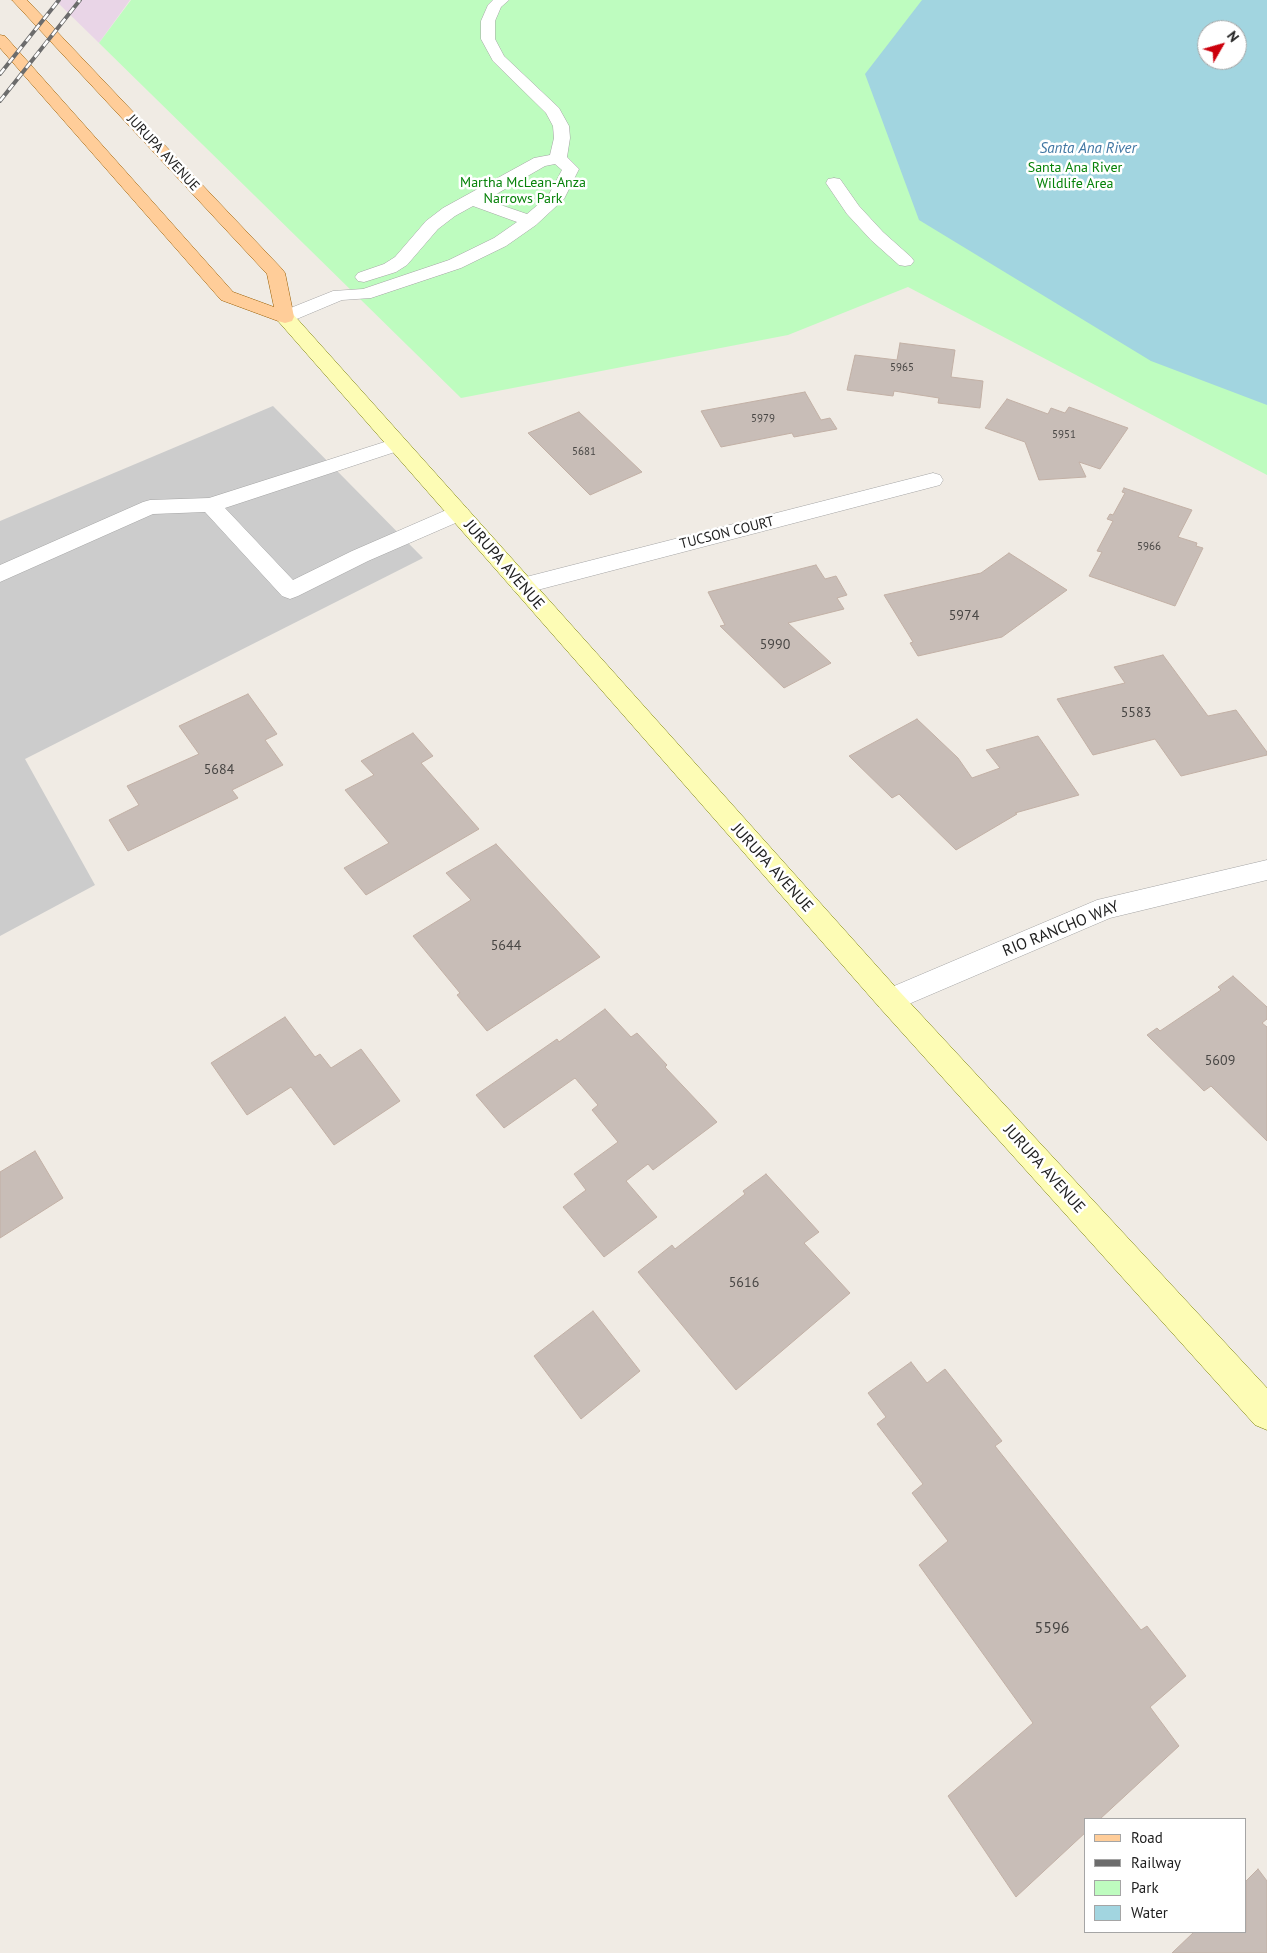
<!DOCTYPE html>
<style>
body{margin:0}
#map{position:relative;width:1267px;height:1953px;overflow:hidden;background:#f0ebe4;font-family:"PT Sans",sans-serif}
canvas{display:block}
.legend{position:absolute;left:1084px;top:1818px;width:162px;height:115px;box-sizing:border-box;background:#fff;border:1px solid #a5a5a5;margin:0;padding:6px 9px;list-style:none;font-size:15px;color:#1e1e1e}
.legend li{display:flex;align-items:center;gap:10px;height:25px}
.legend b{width:25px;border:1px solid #a5a5a5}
.north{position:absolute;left:1197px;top:20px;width:50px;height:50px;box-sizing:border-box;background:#fff;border:1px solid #a5a5a5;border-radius:50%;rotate:52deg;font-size:14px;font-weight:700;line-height:20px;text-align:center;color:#1e1e1e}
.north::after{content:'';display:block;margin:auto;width:18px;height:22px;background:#cc000c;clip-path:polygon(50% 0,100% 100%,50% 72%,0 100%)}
</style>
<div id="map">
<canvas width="1267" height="1953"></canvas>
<ul class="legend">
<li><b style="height:6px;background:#ffcd99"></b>Road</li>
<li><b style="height:6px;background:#6c6c6c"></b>Railway</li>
<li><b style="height:14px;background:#befcbf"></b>Park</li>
<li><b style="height:14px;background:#a2d5e0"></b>Water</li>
</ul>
<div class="north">N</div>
</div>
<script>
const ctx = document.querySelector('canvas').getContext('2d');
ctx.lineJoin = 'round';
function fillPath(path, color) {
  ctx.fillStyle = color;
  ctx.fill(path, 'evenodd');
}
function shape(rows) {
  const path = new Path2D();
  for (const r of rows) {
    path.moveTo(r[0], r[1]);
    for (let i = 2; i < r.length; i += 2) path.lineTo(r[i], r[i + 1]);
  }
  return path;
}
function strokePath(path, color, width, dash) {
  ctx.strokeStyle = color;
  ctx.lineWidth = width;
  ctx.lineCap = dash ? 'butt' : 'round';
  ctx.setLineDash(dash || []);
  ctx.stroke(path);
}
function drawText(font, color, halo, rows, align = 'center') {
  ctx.font = font + ' "PT Sans",sans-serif';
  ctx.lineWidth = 5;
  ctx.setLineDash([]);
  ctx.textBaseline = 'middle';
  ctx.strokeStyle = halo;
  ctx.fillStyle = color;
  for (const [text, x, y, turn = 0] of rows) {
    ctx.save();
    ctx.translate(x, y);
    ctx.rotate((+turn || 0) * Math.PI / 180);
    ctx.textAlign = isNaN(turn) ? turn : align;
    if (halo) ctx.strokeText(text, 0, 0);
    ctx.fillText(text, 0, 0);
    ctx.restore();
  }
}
const industrial = shape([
 [55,0,130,0,99,43]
]);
const religious = shape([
 [273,406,423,558,25,759,95,885,0,936,0,521]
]);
const park = shape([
 [131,0,1267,0,1267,475,908,287,788,335,461,398,99,43],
 [1207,30,1237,30,1237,60,1207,60]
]);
const water = shape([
 [922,0,1267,0,1267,405,1151,361,919,220,865,74],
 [1207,30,1237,30,1237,60,1207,60]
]);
const building = shape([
 [900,343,955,350,951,377,983,381,980,408,938,403,939,398,894,391,893,396,847,390,855,355,897,360,900,343],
 [805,392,821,420,830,418,837,429,794,437,792,433,721,447,701,411,805,392],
 [1007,399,1048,414,1051,408,1065,413,1069,407,1128,428,1100,469,1079,462,1086,477,1039,480,1025,442,985,428,1007,399],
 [579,412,642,472,590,495,528,433,579,412],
 [1124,488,1192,510,1178,537,1197,543,1196,546,1203,548,1175,606,1089,576,1102,552,1097,551,1113,521,1107,519,1110,514,1113,515,1125,493,1122,492,1124,488],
 [1009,553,1067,590,1002,637,918,656,910,643,913,642,884,595,981,573,1009,553],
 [816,565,825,579,836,576,847,595,837,598,844,609,788,623,831,663,784,688,720,626,725,625,708,592,816,565],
 [1163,655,1208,716,1236,710,1267,752,1267,755,1181,776,1155,739,1093,755,1057,699,1125,683,1114,667,1163,655],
 [248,694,277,734,265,740,283,765,232,790,238,798,128,851,109,820,139,805,127,786,199,754,179,726,248,694],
 [917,719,958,758,972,778,1000,768,986,750,1038,736,1079,795,1015,813,1017,814,956,850,899,794,892,798,849,756,917,719],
 [413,733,433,756,421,763,479,829,366,895,344,868,389,843,345,790,374,775,361,761,413,733],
 [496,844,600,957,487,1031,457,995,460,993,413,936,471,900,446,873,496,844],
 [1233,976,1267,1007,1267,1019,1262,1023,1267,1027,1267,1141,1211,1086,1204,1091,1147,1035,1157,1028,1160,1031,1221,990,1218,987,1233,976],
 [605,1009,631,1037,637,1033,667,1065,665,1067,717,1122,653,1170,648,1164,626,1181,657,1217,604,1257,563,1207,586,1190,574,1174,618,1142,592,1110,598,1105,575,1078,504,1128,476,1095,557,1039,559,1042,605,1009],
 [285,1017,315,1057,320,1054,331,1068,361,1049,400,1101,334,1145,291,1087,247,1115,211,1063,285,1017],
 [35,1151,63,1198,0,1238,0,1172,35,1151],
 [766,1174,819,1232,804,1243,850,1293,736,1390,638,1272,672,1245,675,1249,745,1194,743,1191,766,1174],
 [593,1311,640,1371,581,1419,534,1356,593,1311],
 [911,1362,927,1383,945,1369,1002,1441,995,1446,1141,1630,1147,1626,1186,1676,1150,1707,1179,1746,1100,1819,1086,1819,1086,1832,1016,1897,948,1796,1033,1723,919,1565,948,1541,912,1493,923,1484,877,1424,886,1417,868,1393,911,1362],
 [1258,1869,1267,1881,1267,1953,1172,1953,1194,1932,1246,1932,1246,1881,1258,1869]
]);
const lane = shape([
 [493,0,509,0,501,7,495,21,495,39,504,56,559,108,569,126,570,138,567,157,579,169,564,199,536,225,506,246,461,268,371,298,342,300,292,321,285,323,278,321,276,317,278,313,333,291,363,289,449,260,494,238,517,222,473,206,455,216,438,229,407,265,396,272,364,282,358,281,355,277,358,273,384,264,395,257,426,221,443,208,534,158,550,155,554,138,553,126,546,113,493,61,481,39,481,21,488,5,493,0],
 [555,164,562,170,548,196,527,214,486,200,545,166,555,164],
 [834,178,840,179,859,206,883,232,911,257,914,261,911,265,905,266,899,265,871,240,847,214,826,183,828,179,834,178],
 [397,438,404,439,407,444,404,449,225,508,293,580,352,551,451,508,459,506,467,508,470,513,467,518,368,561,298,596,290,599,282,596,205,512,153,514,0,582,0,565,143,502,150,500,209,498,397,438]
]);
const street = shape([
 [933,473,940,475,943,480,940,485,522,594,514,591,511,586,514,581,522,578,933,473],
 [1267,860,1267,880,1110,918,890,1012,880,1008,876,1000,880,992,1097,900,1267,860]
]);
const secondary = shape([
 [285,311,292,313,900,992,1267,1388,1267,1430,1255,1425,880,1008,278,321,276,317,278,313,285,311]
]);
const primary = shape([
 [12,0,27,0,282,269,285,273,294,317,292,321,285,323,278,321,221,300,0,48,0,35,5,36,233,292,274,307,267,274,12,0]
]);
const rail = shape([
 [0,74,59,0],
 [0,101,80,0]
]);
const farNumbernames = [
 ["5965",902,368],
 ["5979",763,419],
 ["5951",1064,435],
 ["5681",584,452],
 ["5966",1149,547]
];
const farStreetnames = [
 ["JURUPA AVENUE",163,153,47],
 ["TUCSON COURT",727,533,-14]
];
const farParknames = [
 ["Santa Ana River",1075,168],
 ["Wildlife Area",1075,184],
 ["Martha McLean-Anza",523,183],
 ["Narrows Park",523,199]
];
const numberNames = [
 ["5974",964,616],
 ["5990",775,645],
 ["5583",1136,713],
 ["5684",219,770],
 ["5644",506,946],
 ["5609",1220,1061],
 ["5616",744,1283]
];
const farWaternames = [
 ["Santa Ana River",1088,149]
];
const streetNames = [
 ["JURUPA AVENUE",504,565,49],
 ["JURUPA AVENUE",772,868,48],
 ["RIO RANCHO WAY",1061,929,-22],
 ["JURUPA AVENUE",1044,1169,48]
];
const nearNumbernames = [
 ["5596",1052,1628]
];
fillPath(industrial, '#e9d5e7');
fillPath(religious, '#ccc');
fillPath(park, '#befcbf');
fillPath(water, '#a2d5e0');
fillPath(building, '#c8bdb7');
strokePath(building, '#c2b0a5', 1);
strokePath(lane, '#a5a5a5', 1);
strokePath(street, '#a5a5a5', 1);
strokePath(secondary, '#747a00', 1);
strokePath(primary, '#985d00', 1);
fillPath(lane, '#fff');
fillPath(street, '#fff');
fillPath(secondary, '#fdfcb5');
fillPath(primary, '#ffcd99');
strokePath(rail, '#6c6c6c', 4);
strokePath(rail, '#fff', 2.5, [7]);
drawText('11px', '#484644', null, farNumbernames);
drawText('14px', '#1e1e1e', '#fff', farStreetnames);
drawText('14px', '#068209', '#fff', farParknames);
drawText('14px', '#484644', null, numberNames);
drawText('italic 15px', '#4177a3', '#fff', farWaternames);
drawText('16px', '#1e1e1e', '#fff', streetNames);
drawText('16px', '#484644', null, nearNumbernames);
</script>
